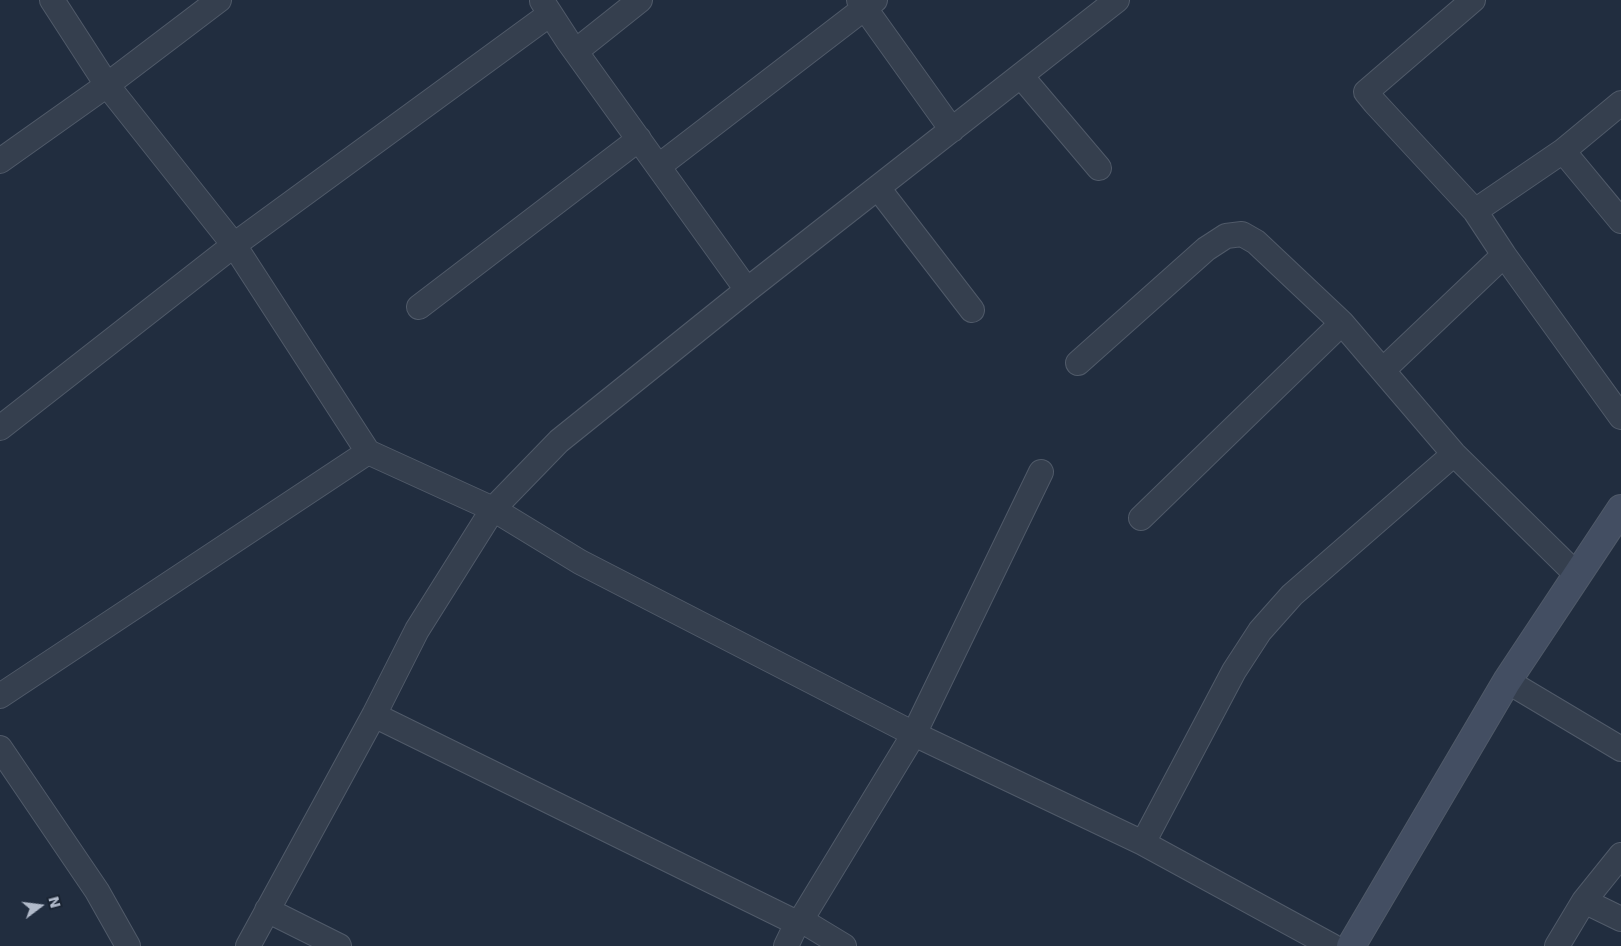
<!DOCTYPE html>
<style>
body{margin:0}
#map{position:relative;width:1621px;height:946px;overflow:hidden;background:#212d3f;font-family:"DejaVu Sans",sans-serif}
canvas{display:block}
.north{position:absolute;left:15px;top:881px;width:50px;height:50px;-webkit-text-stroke:4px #1a2433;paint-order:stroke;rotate:75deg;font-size:14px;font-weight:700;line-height:20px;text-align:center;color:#b1baca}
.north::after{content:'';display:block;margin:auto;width:18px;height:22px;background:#b1baca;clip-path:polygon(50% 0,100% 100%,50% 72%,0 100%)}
</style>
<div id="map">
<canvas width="1621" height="946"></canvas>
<div class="north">N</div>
</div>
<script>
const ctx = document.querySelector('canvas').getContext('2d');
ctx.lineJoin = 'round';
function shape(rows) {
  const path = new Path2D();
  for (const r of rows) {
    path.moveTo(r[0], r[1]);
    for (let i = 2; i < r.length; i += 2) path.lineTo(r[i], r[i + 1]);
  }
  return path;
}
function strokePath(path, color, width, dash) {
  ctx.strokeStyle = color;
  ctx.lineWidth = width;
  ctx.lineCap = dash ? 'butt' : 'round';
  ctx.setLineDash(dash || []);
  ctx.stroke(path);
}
const minor = shape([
 [52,0,107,85,234,245,368,452,493,509,580,562,914,734,1143,843,1332,946],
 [859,0,952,130],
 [1473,0,1366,92,1375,103,1475,211,1504,255,1621,417],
 [542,1,568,41,747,290],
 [576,51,640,0],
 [1021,76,1099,168],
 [1563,151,1621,221],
 [0,161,107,85,219,0],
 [659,166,875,0],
 [878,188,972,310],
 [1475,211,1563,151,1621,103],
 [419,307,639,139],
 [1078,363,1206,249,1226,236,1242,234,1256,242,1342,323,1454,454,1577,575],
 [1383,370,1504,255],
 [0,428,234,245,550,14],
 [1141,518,1342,323],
 [1507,681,1621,749],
 [0,696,368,452],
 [374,715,797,923],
 [0,748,97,891,128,946],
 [1143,843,1234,671,1260,631,1292,595,1454,454],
 [1584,901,1621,919],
 [267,910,339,946],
 [801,920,844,946],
 [248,946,374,715,417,630,493,509,559,441,747,290,1117,0],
 [786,946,797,923,801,920,914,734,1041,472],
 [1557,946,1584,901,1621,855]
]);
const secondary = shape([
 [1351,946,1507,681,1621,509]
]);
strokePath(minor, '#505a69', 26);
strokePath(secondary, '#505a69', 30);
strokePath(minor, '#353f4e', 24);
strokePath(secondary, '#434e62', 28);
</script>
